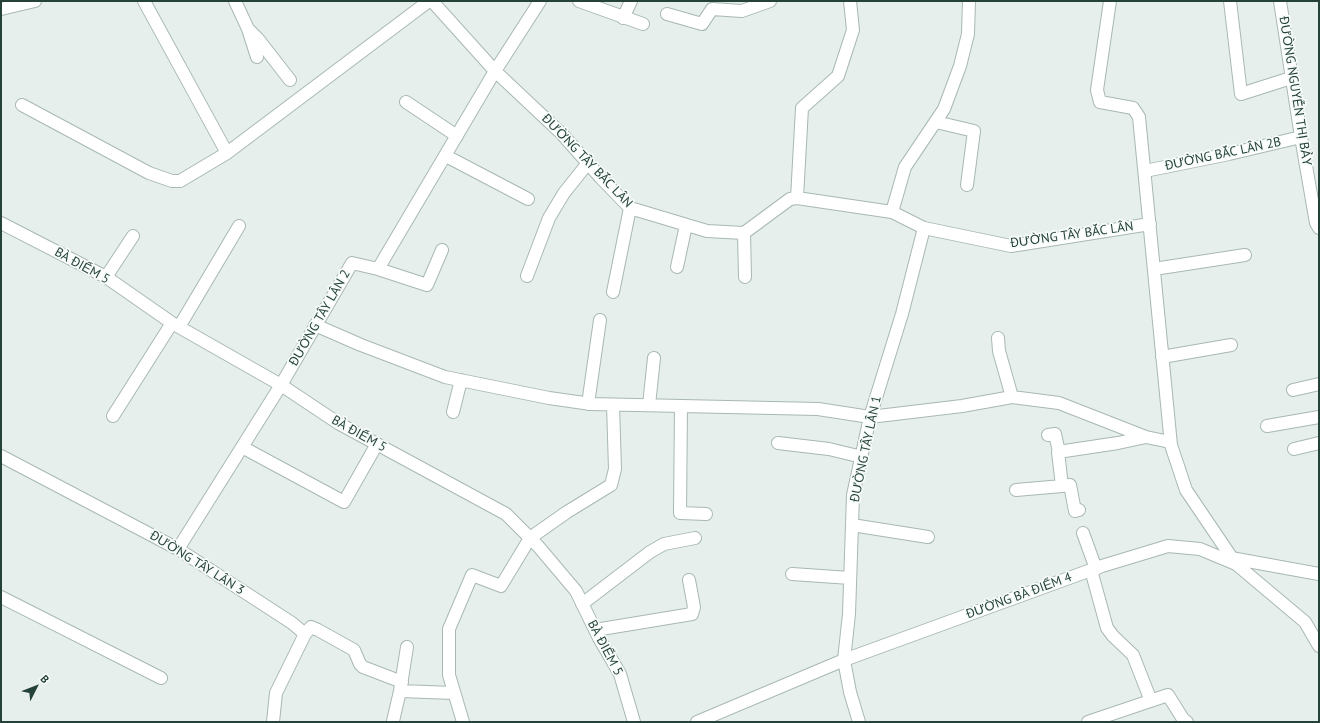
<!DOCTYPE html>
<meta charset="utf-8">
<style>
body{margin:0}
#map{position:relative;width:1320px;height:723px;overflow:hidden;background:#e6efeb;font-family:"PT Sans",sans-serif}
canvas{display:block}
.frame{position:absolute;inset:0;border:2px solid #24423a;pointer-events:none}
.north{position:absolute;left:16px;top:667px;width:40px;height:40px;-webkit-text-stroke:3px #f7fbf9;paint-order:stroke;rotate:48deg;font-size:11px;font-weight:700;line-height:16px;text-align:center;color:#24423a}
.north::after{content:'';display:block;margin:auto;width:14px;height:18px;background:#24423a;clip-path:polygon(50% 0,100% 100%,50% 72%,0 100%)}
</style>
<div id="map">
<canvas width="1320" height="723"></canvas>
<div class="frame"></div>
<div class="north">B</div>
</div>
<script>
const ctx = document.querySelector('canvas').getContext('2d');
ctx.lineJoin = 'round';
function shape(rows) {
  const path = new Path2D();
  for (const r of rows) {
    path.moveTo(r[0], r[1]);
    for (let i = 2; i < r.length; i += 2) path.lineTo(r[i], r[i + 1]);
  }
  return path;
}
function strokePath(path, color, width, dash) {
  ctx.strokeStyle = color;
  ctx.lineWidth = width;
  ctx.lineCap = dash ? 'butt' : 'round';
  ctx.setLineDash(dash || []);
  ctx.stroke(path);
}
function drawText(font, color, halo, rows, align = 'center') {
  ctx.font = font + ' "PT Sans",sans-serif';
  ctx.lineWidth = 3.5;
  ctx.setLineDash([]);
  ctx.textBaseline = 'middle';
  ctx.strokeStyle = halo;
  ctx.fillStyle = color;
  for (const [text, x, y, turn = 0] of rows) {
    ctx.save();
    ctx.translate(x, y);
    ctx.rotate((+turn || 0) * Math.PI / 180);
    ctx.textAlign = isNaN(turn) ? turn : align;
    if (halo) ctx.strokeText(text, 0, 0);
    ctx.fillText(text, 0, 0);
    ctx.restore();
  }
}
const minor = shape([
 [144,1,227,153],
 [235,1,248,29,257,57],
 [432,1,495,71,562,134,601,178,630,208,707,231,744,233,790,199,797,198,892,212,924,228,1011,246,1150,224],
 [579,1,643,24],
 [1110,1,1097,90,1100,102,1133,108,1139,117,1171,445,1186,490,1236,564],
 [1230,1,1241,94,1291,78],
 [1280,1,1301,137,1316,223,1319,228],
 [1,9,35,1],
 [667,14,702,24,712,9,742,11,770,1],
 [623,18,631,1],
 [248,29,258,39,290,80],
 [406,102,457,136],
 [22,105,149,173,172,181,180,181,227,153,429,1],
 [936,122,974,131,967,185],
 [446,156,528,199],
 [1145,171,1229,154,1301,137],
 [797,198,802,108,838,76,853,30,850,1],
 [892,212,905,167,944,109,960,66,968,34,969,1],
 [1,223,106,277,172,323,281,385,338,423,506,514,538,546,576,591,599,638,620,674,634,722],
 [744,233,745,277],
 [677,267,686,225],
 [378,269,427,285,442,250],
 [1154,269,1245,255],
 [527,276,549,218,564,193,588,163],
 [106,277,133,236],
 [613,292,630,208],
 [315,325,361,345,445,377,549,398,591,404,818,409,870,417,962,406,1012,397,1059,403,1146,437,1170,442],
 [179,327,239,226],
 [998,338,999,351,1012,397],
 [1162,357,1231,345],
 [1293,390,1319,384],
 [588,404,600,320],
 [649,405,654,358],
 [681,406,680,513,706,514],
 [453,412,461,380],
 [113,416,172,323],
 [1267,426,1319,417],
 [1048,435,1055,434,1059,452],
 [778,443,829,449,862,457],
 [242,447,344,502,377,444],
 [1294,449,1319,443],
 [1,456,178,549,292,623,305,634,276,693,273,722],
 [1016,490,1062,486],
 [1079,510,1075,511,1070,485,1062,486,1058,452,1118,443,1146,437],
 [852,525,928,537],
 [1083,533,1096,569],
 [178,549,281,385,352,263,378,269,495,71,540,1],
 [1231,558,1319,574],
 [1091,570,1107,628,1113,636,1133,655,1151,701],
 [792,574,850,578],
 [1,597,161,678],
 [582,604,650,552,664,544,695,538],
 [595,630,692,614,694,607,689,580],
 [305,634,311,627,318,630,354,650,360,664,363,667,402,682],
 [400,691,454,693],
 [393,721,400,691,407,647],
 [463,722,449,675,449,629,472,575,501,586,530,538,567,512,611,485,615,469,613,405],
 [697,722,844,660,1102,566,1168,546,1200,549,1236,564,1305,622,1319,646],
 [859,722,850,692,844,660,849,614,853,495,870,417,902,314,924,228],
 [1088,722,1168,695,1183,719,1187,722]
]);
const streetNames = [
 ["ĐƯỜNG NGUYỄN THỊ BẢY",1295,91,81],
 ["ĐƯỜNG BẮC LÂN 2B",1223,154,-12],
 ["ĐƯỜNG TÂY BẮC LÂN",587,161,46],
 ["ĐƯỜNG TÂY BẮC LÂN",1072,235,-8],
 ["BÀ ĐIỂM 5",82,266,29],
 ["ĐƯỜNG TÂY LÂN 2",320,318,-60],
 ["BÀ ĐIỂM 5",359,434,29],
 ["ĐƯỜNG TÂY LÂN 1",866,449,-78],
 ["ĐƯỜNG TÂY LÂN 3",197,563,32],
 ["ĐƯỜNG BÀ ĐIỂM 4",1019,596,-20],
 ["BÀ ĐIỂM 5",605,648,62]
];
strokePath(minor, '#a8b8b2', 14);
strokePath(minor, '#fff', 12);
drawText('13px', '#24423a', '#f7fbf9', streetNames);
</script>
